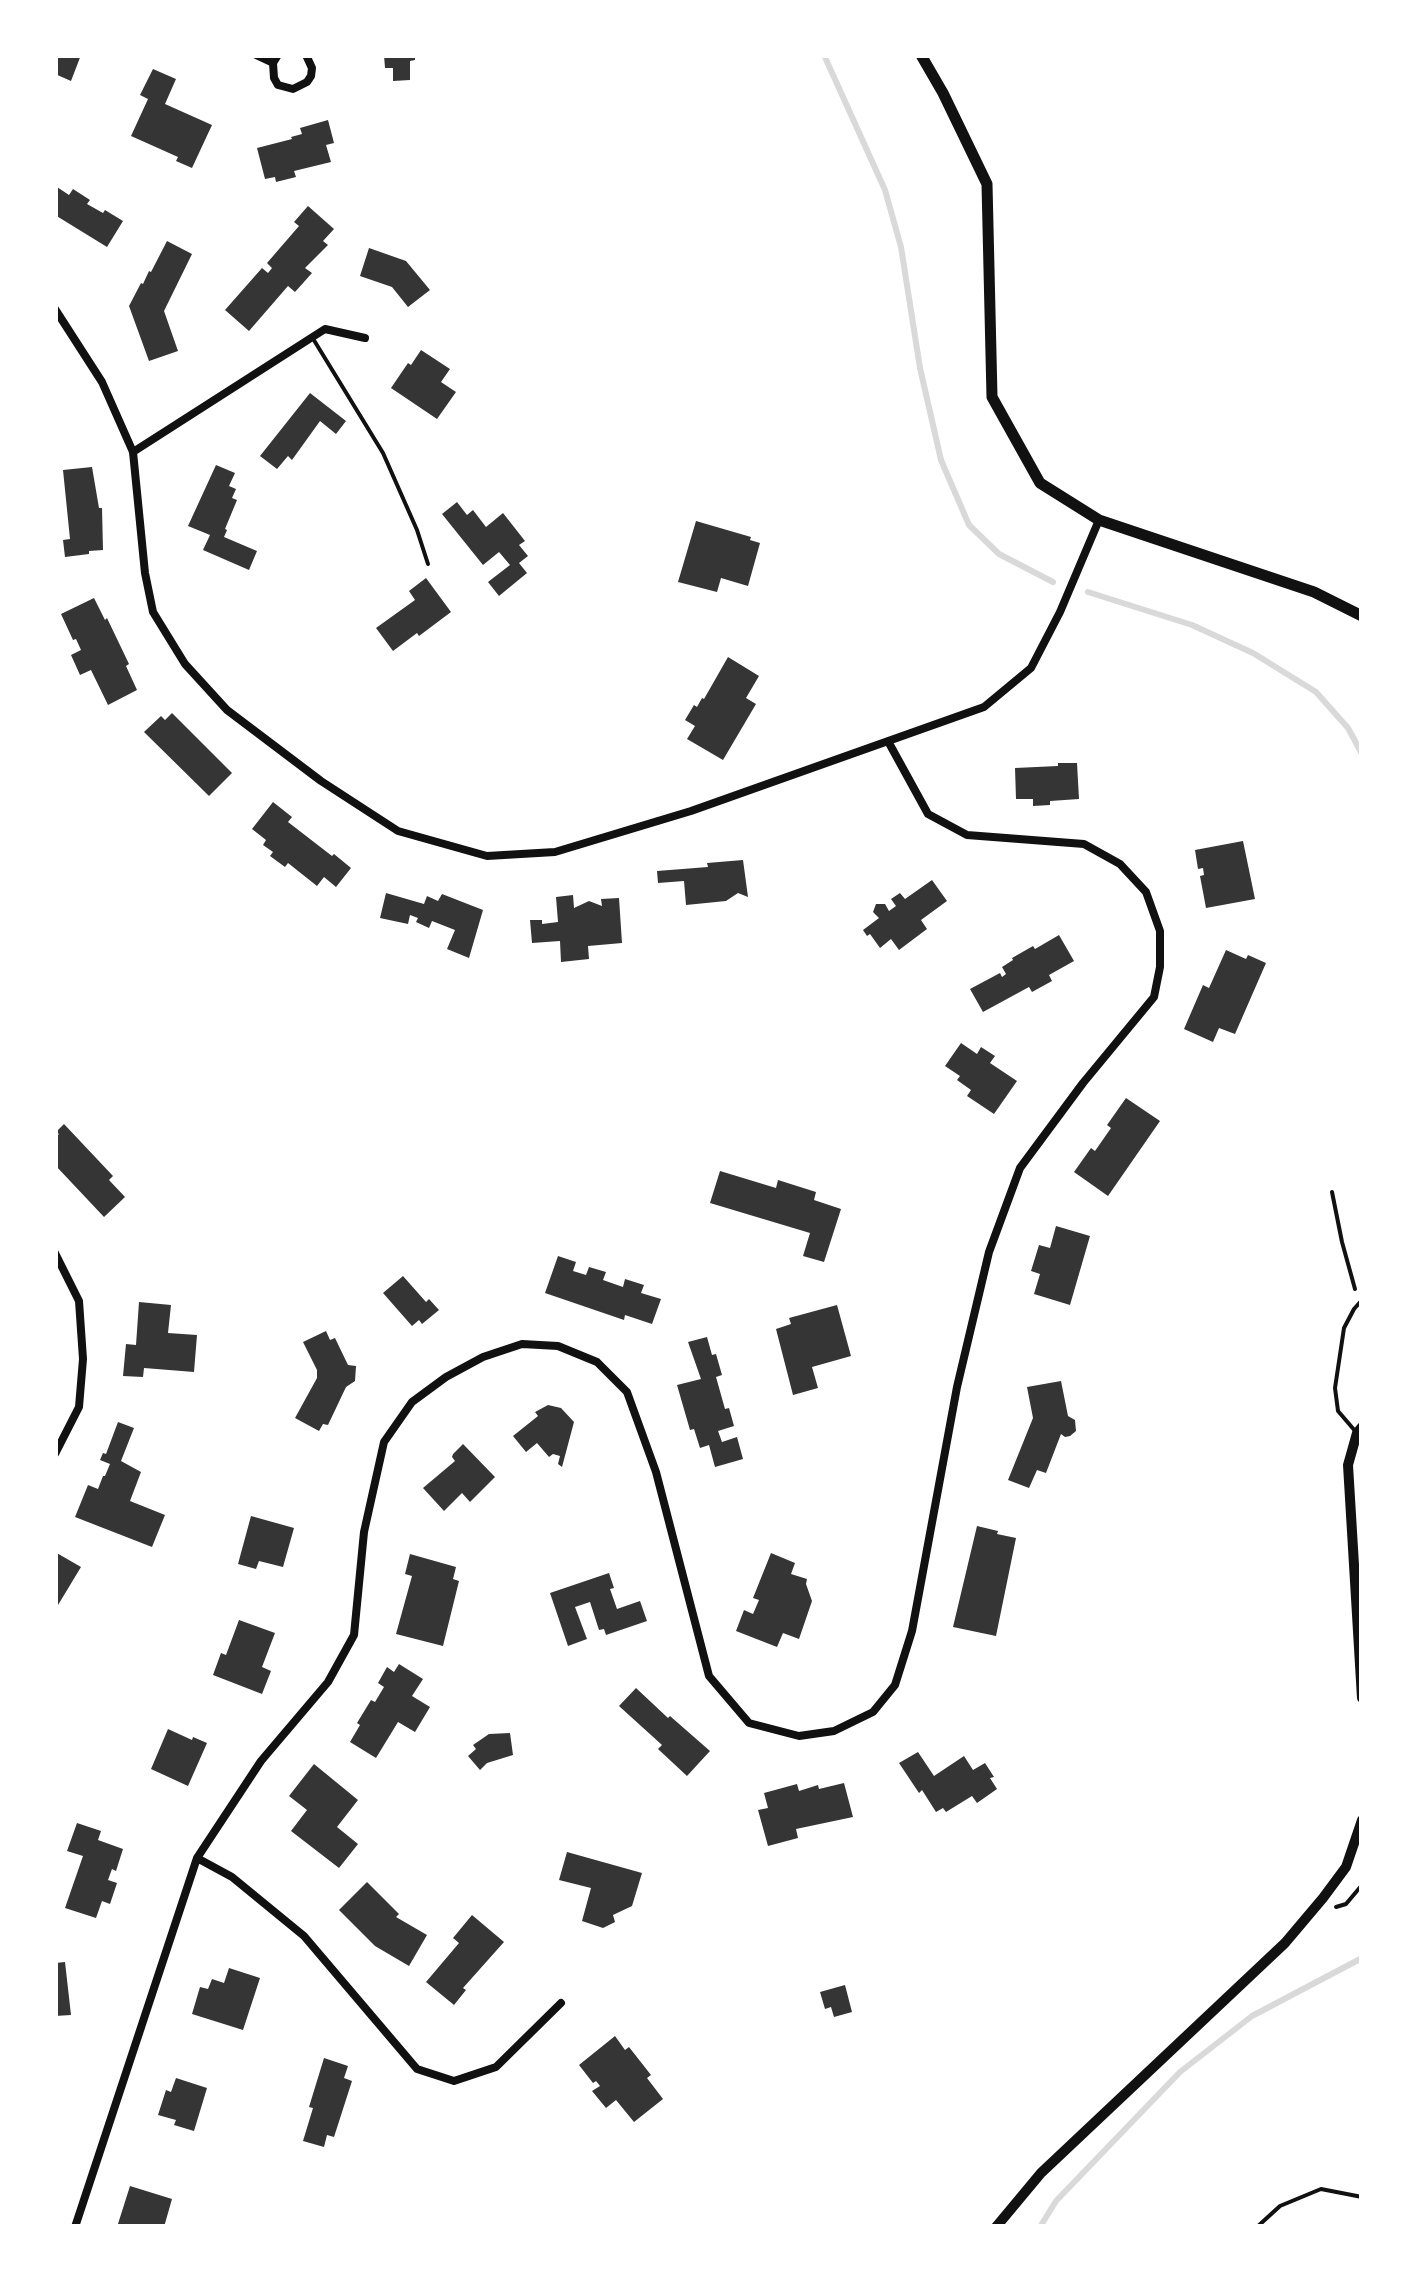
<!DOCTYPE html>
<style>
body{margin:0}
#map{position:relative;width:1417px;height:2282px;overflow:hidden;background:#fff;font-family:Ubuntu,sans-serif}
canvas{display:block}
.frame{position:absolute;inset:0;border:58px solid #fff;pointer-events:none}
</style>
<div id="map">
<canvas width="1417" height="2282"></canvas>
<div class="frame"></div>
</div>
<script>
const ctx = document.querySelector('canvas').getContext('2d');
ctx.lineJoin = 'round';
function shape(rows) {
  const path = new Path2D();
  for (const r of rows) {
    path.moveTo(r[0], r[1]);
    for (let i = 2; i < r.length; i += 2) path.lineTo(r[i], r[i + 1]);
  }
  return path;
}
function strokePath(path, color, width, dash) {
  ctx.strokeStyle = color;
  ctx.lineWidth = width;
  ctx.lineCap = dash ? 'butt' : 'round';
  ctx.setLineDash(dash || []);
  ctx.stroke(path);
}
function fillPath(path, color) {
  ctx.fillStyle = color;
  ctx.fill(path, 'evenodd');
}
const stream = shape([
 [824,55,885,190,901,247,920,368,941,460,969,525,999,554,1053,582],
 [1088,592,1192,625,1253,653,1316,692,1348,728,1362,754],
 [1040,2227,1056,2201,1180,2072,1252,2016,1362,1958]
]);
const building = shape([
 [55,55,81,55,71,81,55,74],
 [384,55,415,55,415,60,410,61,410,80,393,81,393,68,385,68],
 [153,69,176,79,165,104,212,125,192,168,176,161,178,157,131,136,148,99,140,95],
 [328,120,334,143,326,145,331,162,294,171,296,177,276,182,275,177,265,179,257,148,292,139,291,137,302,134,300,128],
 [57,187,69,195,73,189,90,200,87,204,103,213,105,210,123,221,107,247,55,215,55,191],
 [308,206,334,229,323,241,328,245,305,268,312,273,295,292,288,286,249,331,225,310,262,268,268,273,272,268,267,263,299,226,294,222],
 [167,241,192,254,164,311,178,351,149,361,129,306,141,283,143,284,149,271,151,272],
 [369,248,406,261,430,290,408,307,392,287,360,276],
 [421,350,450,369,441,382,456,392,437,419,391,388,408,363,411,365],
 [310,393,346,421,336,434,320,421,292,460,288,456,277,469,260,456],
 [216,465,235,473,229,486,236,489,232,498,237,500,225,529,227,530,224,537,257,551,249,570,203,550,210,535,188,526],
 [92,467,99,508,102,508,103,550,89,551,89,554,65,557,63,540,70,539,63,470],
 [457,502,467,515,473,510,486,527,503,513,525,541,519,545,528,556,519,563,527,573,499,596,488,582,510,565,499,552,483,565,442,514],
 [696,521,751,537,750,540,760,543,748,586,721,578,717,592,678,582],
 [426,578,451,612,419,636,417,633,393,651,376,628,415,600,409,591],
 [94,598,105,620,107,618,129,664,126,666,137,690,108,705,91,670,80,675,71,655,81,650,76,639,73,640,61,614],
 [728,657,759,676,746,698,756,704,723,760,687,739,695,726,685,720,694,705,697,707,702,698,704,699],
 [172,713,232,773,209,796,144,732,161,716,165,720],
 [1058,763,1077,763,1079,799,1050,801,1050,805,1033,806,1033,799,1016,799,1015,768,1058,766],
 [273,802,292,817,288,822,332,856,334,854,351,868,336,887,324,877,317,886,288,863,285,867,270,856,273,852,263,845,266,840,252,829],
 [1243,841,1255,899,1206,908,1200,876,1204,875,1203,868,1198,869,1195,850],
 [743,860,748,897,738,893,726,901,686,905,684,881,658,883,657,871,708,867,707,863],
 [932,880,947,901,921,920,927,929,899,950,891,939,880,948,870,934,867,936,863,930,879,918,873,912,876,904,885,904,889,911,896,906,891,899,900,893,905,899],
 [386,893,424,904,427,896,438,901,442,894,483,910,469,958,447,949,455,930,432,921,429,928,416,922,418,918,410,915,408,924,380,918],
 [573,895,574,908,589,901,602,906,601,899,619,898,622,943,588,946,589,959,561,962,560,941,532,943,530,920,542,920,542,924,558,922,556,897],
 [1059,935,1074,961,1049,975,1052,981,1032,992,1029,987,983,1012,970,989,1000,973,1002,977,1006,974,1002,967,1013,960,1012,958,1033,946,1035,949],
 [1226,950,1246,959,1248,955,1266,963,1235,1034,1219,1028,1213,1042,1184,1029,1203,985,1209,988],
 [961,1043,977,1054,981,1047,995,1056,990,1063,1017,1081,994,1114,967,1096,971,1090,957,1080,960,1076,945,1066],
 [1126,1098,1160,1121,1108,1196,1074,1172,1091,1148,1095,1151,1111,1128,1107,1125],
 [64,1124,113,1176,109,1180,125,1197,104,1217,55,1165,55,1150,57,1148,55,1138,59,1134,56,1132],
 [720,1171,776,1188,778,1180,816,1192,814,1200,841,1209,824,1262,803,1256,810,1233,710,1203],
 [1056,1226,1090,1236,1070,1305,1034,1294,1040,1274,1031,1271,1039,1245,1050,1248],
 [558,1256,576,1262,573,1271,586,1275,589,1267,606,1272,603,1280,623,1287,625,1279,644,1285,641,1293,661,1299,652,1324,625,1315,624,1320,545,1293],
 [403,1276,426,1302,429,1299,439,1310,422,1324,419,1320,412,1326,383,1293],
 [139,1302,171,1305,168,1333,197,1335,194,1372,144,1368,143,1377,123,1376,126,1344,136,1345],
 [837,1305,851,1356,812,1367,818,1388,793,1395,776,1329,791,1324,789,1318],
 [326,1331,330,1340,335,1338,348,1365,356,1366,355,1381,346,1387,328,1425,323,1424,319,1431,295,1418,317,1378,317,1370,303,1342],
 [707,1337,712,1355,716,1354,722,1375,716,1377,725,1409,729,1408,734,1426,718,1431,722,1442,737,1437,743,1459,715,1467,709,1445,700,1448,694,1429,690,1430,677,1385,701,1379,688,1342],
 [1061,1381,1068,1416,1075,1420,1076,1431,1070,1436,1065,1437,1061,1434,1046,1473,1037,1470,1029,1488,1008,1480,1033,1418,1027,1387],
 [548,1405,561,1408,574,1422,562,1467,558,1464,560,1456,553,1454,549,1457,537,1443,526,1452,513,1436,538,1416,535,1412],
 [118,1422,134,1428,121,1461,141,1472,130,1501,165,1515,152,1547,75,1517,88,1485,98,1489,103,1476,105,1476,110,1464,100,1460,103,1453,106,1454],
 [463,1444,495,1477,470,1502,462,1493,444,1511,423,1488,455,1461,452,1457,453,1454],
 [251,1516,294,1528,283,1567,259,1561,256,1569,238,1564],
 [977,1526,998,1531,997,1534,1016,1538,996,1636,953,1627],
 [55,1552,81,1567,55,1610],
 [771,1553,795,1563,791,1574,807,1579,806,1584,812,1601,799,1639,783,1633,777,1647,736,1631,744,1610,753,1614,759,1600,753,1598],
 [410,1554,456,1567,453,1579,459,1581,443,1646,396,1634,412,1576,405,1574],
 [609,1573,614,1588,610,1589,617,1609,640,1601,647,1621,606,1635,604,1629,599,1630,590,1602,575,1607,587,1639,568,1646,550,1593],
 [239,1620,275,1633,262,1667,271,1671,262,1694,213,1675,221,1653,226,1655],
 [399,1664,423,1679,412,1696,430,1707,415,1732,398,1722,376,1758,350,1742,360,1725,357,1723,371,1700,375,1702,384,1687,378,1683,387,1667,394,1672],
 [636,1688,668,1718,670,1716,710,1751,687,1776,658,1749,662,1745,619,1706],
 [168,1729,192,1740,193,1737,207,1743,188,1786,151,1769],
 [510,1733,513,1755,487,1763,480,1770,468,1756,476,1749,473,1745,489,1734],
 [918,1752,934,1776,964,1756,973,1770,985,1763,994,1777,990,1778,997,1789,977,1803,972,1796,946,1812,943,1808,936,1812,922,1790,919,1793,899,1763],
 [314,1764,358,1800,337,1827,358,1844,339,1868,291,1831,307,1810,289,1796],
 [844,1783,853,1817,796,1829,798,1838,768,1846,758,1810,768,1808,764,1793,797,1784,799,1791,818,1785,819,1789],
 [77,1823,101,1831,98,1840,123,1849,116,1871,112,1869,108,1880,117,1883,110,1904,102,1901,96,1918,65,1908,83,1856,67,1851],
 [567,1852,642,1873,632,1906,613,1915,615,1922,603,1928,582,1921,591,1888,559,1880],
 [367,1882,399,1914,396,1917,427,1935,409,1966,375,1946,339,1910],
 [472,1915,504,1942,463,1988,466,1990,454,2005,426,1982,459,1943,453,1938],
 [65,1962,71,2015,55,2016,55,1963],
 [229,1968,260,1978,243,2030,192,2014,200,1987,208,1989,212,1979,224,1983],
 [845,1985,852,2012,834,2017,831,2007,825,2009,820,1992],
 [615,2036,625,2050,629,2047,651,2075,647,2078,663,2099,634,2122,616,2100,606,2108,592,2091,600,2086,596,2081,593,2083,579,2065],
 [324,2058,348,2066,344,2078,352,2081,334,2137,327,2135,324,2147,303,2141,313,2108,309,2107],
 [176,2078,207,2088,194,2131,174,2125,176,2120,158,2115,166,2090,171,2092],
 [130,2186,172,2199,164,2227,117,2227]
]);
const path = shape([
 [1332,1192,1342,1242,1355,1289],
 [1336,1907,1346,1904,1362,1885],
 [1257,2227,1280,2206,1321,2189,1362,2197]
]);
const service = shape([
 [312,337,383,453,417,530,428,564],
 [1356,1432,1338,1411,1335,1388,1344,1328,1354,1309,1362,1300]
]);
const minor = shape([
 [256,55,273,63],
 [278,55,273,63,274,78,278,85,293,89,307,82,311,76,312,68,306,55],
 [55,309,102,382,133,452,145,573,153,612,185,664,227,710,321,781,398,831,487,856,555,852,691,811,984,707,1031,668,1060,612,1099,520],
 [133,452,325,329,365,338],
 [55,1253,79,1301,83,1359,79,1407,55,1454],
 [197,1858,232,1877,304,1936,417,2069,454,2081,496,2067,561,2003],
 [75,2227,197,1858,261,1761,328,1682,354,1635,364,1532,384,1442,412,1402,446,1377,483,1357,522,1344,558,1346,597,1362,627,1392,656,1472,709,1676,749,1723,799,1736,834,1731,873,1712,895,1685,912,1631,957,1387,989,1252,1020,1168,1083,1083,1154,997,1160,967,1160,931,1146,892,1120,864,1084,844,967,835,928,814,889,743]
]);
const tertiary = shape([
 [1362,1427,1357,1433,1348,1465,1362,1698],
 [996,2227,1041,2173,1285,1943,1323,1898,1346,1867,1362,1820]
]);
const secondary = shape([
 [921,55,943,93,987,184,992,397,1040,483,1099,520,1314,592,1362,616]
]);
strokePath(stream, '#d9d9d9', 6);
fillPath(building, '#353535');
strokePath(path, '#111', 4);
strokePath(service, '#111', 4);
strokePath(minor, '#111', 8);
strokePath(tertiary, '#111', 10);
strokePath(secondary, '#111', 11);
</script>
